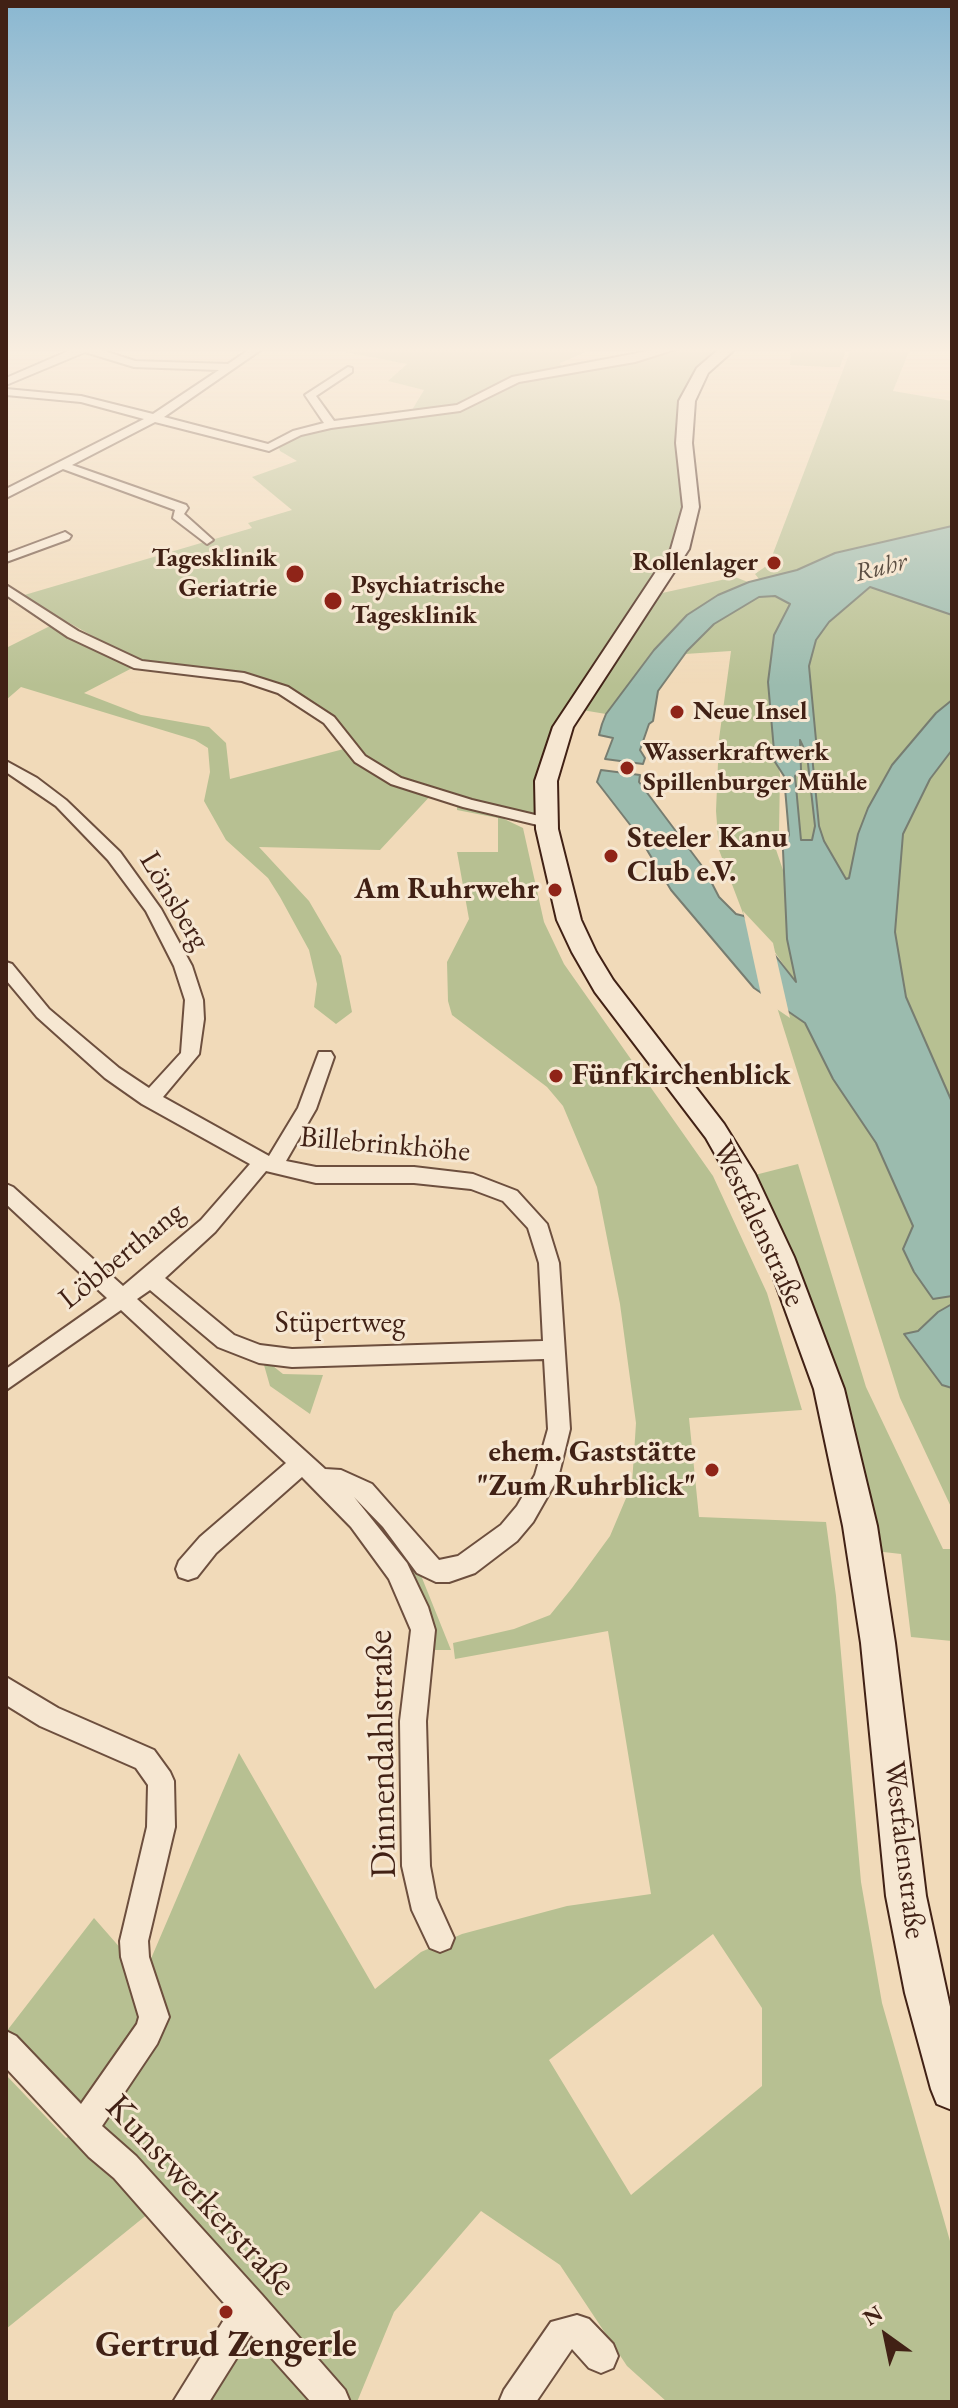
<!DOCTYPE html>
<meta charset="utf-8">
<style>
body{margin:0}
#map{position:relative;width:958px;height:2408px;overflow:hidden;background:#f1dab9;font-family:"EB Garamond",serif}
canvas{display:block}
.frame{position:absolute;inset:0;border:8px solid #412115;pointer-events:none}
.north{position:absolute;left:846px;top:2296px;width:80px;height:80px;-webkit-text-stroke:6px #f6e7d2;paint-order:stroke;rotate:327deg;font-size:22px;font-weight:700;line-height:32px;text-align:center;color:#412115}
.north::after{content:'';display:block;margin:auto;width:28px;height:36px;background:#412115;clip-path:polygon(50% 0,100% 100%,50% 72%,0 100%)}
</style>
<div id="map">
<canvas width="958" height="2408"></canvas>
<div class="frame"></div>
<div class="north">N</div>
</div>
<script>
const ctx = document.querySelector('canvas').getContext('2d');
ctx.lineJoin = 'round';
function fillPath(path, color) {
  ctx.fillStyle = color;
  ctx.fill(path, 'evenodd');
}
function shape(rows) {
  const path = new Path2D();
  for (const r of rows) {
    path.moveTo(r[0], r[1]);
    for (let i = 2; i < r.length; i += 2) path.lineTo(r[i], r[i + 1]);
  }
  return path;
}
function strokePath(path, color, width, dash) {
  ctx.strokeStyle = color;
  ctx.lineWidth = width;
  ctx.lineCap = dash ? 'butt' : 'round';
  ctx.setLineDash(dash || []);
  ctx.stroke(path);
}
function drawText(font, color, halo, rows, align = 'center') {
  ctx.font = font + ' "EB Garamond",serif';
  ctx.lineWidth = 6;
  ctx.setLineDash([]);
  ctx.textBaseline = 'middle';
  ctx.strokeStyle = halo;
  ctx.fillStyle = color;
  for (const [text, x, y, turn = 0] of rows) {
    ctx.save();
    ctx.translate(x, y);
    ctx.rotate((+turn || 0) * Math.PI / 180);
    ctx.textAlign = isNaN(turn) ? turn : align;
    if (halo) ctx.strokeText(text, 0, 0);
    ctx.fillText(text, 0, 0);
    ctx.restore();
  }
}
const green = shape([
 [349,349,593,349,560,363,563,370,538,371,503,381,451,411,508,383,640,360,677,349,727,349,693,385,687,528,573,708,545,821,433,793,380,850,259,847,309,901,341,956,352,1012,336,1024,314,1007,317,984,309,950,280,897,268,878,226,840,204,801,210,772,208,748,195,740,21,687,6,700,6,648,54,624,138,665,84,693,141,715,209,727,226,743,230,779,355,746,270,683,141,663,21,596,252,528,248,523,292,510,252,477,297,461,280,451,278,445,315,430,409,415,424,390,388,381,407,364,345,352],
 [791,349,846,349,846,350,840,367,826,367,790,365],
 [851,349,910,349,893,391,952,401,952,526,835,553,797,570,759,579,755,574,769,564],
 [735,577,748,582,718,595,687,615,654,650,606,714,576,709,653,595],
 [871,587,952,615,952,700,936,713,892,765,858,834,849,879,846,879,824,841,819,826,812,755,816,740,809,666,816,640,829,622],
 [775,596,790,604,774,635,772,719,780,775,779,831,771,835,784,873,787,939,797,984,774,951,744,916,719,850,716,811,719,739,731,651,685,654,714,624,759,597],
 [799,740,807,755,815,826,812,840,801,840,795,776],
 [952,750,952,1102,906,997,895,932,903,834,930,779],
 [457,805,500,817,523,828,544,922,564,964,713,1176,767,1293,802,1410,689,1418,699,1517,826,1522,836,1596,861,1882,882,2003,952,2248,952,2402,667,2402,627,2366,560,2265,481,2211,394,2312,357,2402,341,2402,6,2032,94,1918,144,1975,239,1753,375,1989,421,1952,462,1934,567,1906,651,1894,608,1631,455,1659,453,1643,514,1629,550,1615,572,1588,610,1536,632,1484,636,1423,620,1304,597,1187,563,1106,547,1087,452,1015,448,1001,447,962,469,919,457,852,498,852,498,818,457,810],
 [713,1934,762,2008,762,2086,631,2195,549,2060],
 [776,1004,805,1023,833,1079,876,1143,913,1226,933,1299,952,1296,952,1304,938,1312,918,1331,905,1334,942,1385,952,1388,952,1509,900,1398],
 [798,1164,866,1387,943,1549,952,1549,952,1641,911,1637,901,1554,866,1550,747,1177],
 [264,1365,273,1366,283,1374,323,1375,310,1414,270,1386],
 [343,1489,361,1498,418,1568,451,1650,433,1650,431,1633],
 [6,2075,66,2138,78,2131,154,2209,6,2329],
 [250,2315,331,2402,191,2402]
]);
const water = shape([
 [952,526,952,615,870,587,829,622,816,640,809,666,816,740,812,755,819,826,824,841,846,879,849,878,858,834,868,808,892,765,936,713,952,700,952,750,930,779,903,834,895,932,906,997,952,1102,952,1296,933,1299,914,1272,903,1249,913,1226,876,1143,833,1079,805,1023,754,988,671,890,638,835,597,782,601,770,640,775,639,782,705,870,719,897,736,914,744,916,796,982,787,939,783,850,789,835,784,776,775,762,768,682,774,635,790,604,775,596,759,597,714,624,687,651,658,691,653,721,649,724,640,750,645,758,643,764,605,759,613,738,599,735,602,724,606,714,654,650,687,615,718,595,749,582,797,570,835,553,952,526],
 [800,740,807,755,815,826,812,840,801,840,795,776,801,770,800,740],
 [952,1304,952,1388,942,1385,904,1334,918,1331,938,1312,952,1304]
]);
const pier = shape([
 [743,911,773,943,790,1018,762,999]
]);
const street = shape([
 [73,349,98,349,135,361,228,364,250,349,262,349,164,417,268,444,293,431,324,423,305,395,348,367,352,368,352,372,316,396,334,421,457,405,512,377,659,349,676,349,635,362,519,382,460,411,331,428,301,435,269,451,155,422,72,465,186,505,188,508,184,514,213,540,207,544,173,518,175,510,63,469,6,498,6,489,144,419,81,402,6,395,6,389,81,396,153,414,219,370,134,367,85,352,6,385,6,378,73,349],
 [65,532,71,536,69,539,6,562,6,554,65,532],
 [6,585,78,631,142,661,244,673,288,687,334,717,365,756,401,778,472,800,552,819,554,822,546,827,463,807,391,784,355,762,324,723,278,693,242,681,134,668,68,637,6,595,6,585],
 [6,761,37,778,66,800,120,852,161,909,192,966,203,1000,204,1019,199,1054,163,1097,269,1156,298,1108,319,1052,331,1052,334,1057,316,1109,286,1161,316,1167,414,1167,473,1174,517,1191,547,1224,559,1263,570,1429,558,1478,533,1522,517,1541,475,1573,449,1582,436,1582,417,1573,383,1527,354,1497,407,1563,428,1607,435,1630,426,1721,430,1866,436,1898,454,1938,450,1948,440,1952,430,1948,412,1910,402,1866,400,1721,411,1630,389,1579,351,1527,302,1477,216,1553,197,1577,188,1580,179,1577,176,1569,179,1561,200,1537,286,1463,121,1310,6,1390,6,1369,107,1298,6,1204,6,1184,13,1187,123,1286,201,1220,250,1164,142,1104,105,1078,37,1017,6,980,6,962,12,964,49,1009,119,1068,149,1088,181,1053,185,1000,174,966,146,911,108,860,56,806,6,772,6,761],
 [266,1171,316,1183,414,1183,471,1189,503,1201,528,1228,539,1263,543,1341,292,1349,260,1345,234,1335,165,1278,215,1232,266,1171],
 [150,1290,218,1347,259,1363,292,1367,544,1359,548,1429,535,1475,517,1506,501,1525,458,1556,439,1560,372,1484,341,1470,325,1469,137,1299,150,1290],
 [6,1677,58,1708,154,1750,170,1772,174,1781,175,1827,148,1941,149,1957,169,2017,157,2044,102,2126,136,2156,262,2295,345,2390,350,2402,311,2402,251,2335,209,2402,173,2402,230,2310,114,2178,89,2157,6,2068,6,2031,16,2036,81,2104,137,2024,139,2017,121,1957,120,1941,147,1827,148,1785,136,1768,40,1726,6,1705,6,1677],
 [577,2315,589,2319,613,2344,618,2356,613,2368,601,2373,589,2368,572,2349,536,2402,499,2402,504,2390,551,2322,577,2315]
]);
const secondary = shape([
 [719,349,735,349,708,373,695,401,692,443,699,507,689,549,573,727,557,781,558,829,581,920,596,952,613,980,724,1124,755,1174,794,1257,844,1389,877,1526,895,1643,926,1896,952,2016,952,2110,937,2104,931,2089,905,1993,886,1896,861,1643,843,1526,814,1389,766,1257,732,1184,706,1138,595,992,572,952,557,920,536,829,535,781,553,727,671,549,683,507,676,443,679,401,697,368,719,349]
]);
const markers = [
 [774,563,8,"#8f2418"],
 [295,574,10,"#8f2418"],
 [333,601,10,"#8f2418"],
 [677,712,8,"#8f2418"],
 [627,768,8,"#8f2418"],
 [611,856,8,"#8f2418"],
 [555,890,8,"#8f2418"],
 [556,1076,8,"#8f2418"],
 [712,1470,8,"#8f2418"],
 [226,2312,8,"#8f2418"]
];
const farPoinames = [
 ["Tagesklinik",277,559,"right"],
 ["Geriatrie",277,589,"right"],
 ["Rollenlager",758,563,"right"],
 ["Psychiatrische",351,586],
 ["Tagesklinik",351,616],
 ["Neue Insel",693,712],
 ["Wasserkraftwerk",643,753],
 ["Spillenburger Mühle",643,783]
];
const farWaternames = [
 ["Ruhr",881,568,-14]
];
const poiNames = [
 ["Steeler Kanu",627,839],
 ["Club e.V.",627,873],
 ["Am Ruhrwehr",539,890,"right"],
 ["Fünfkirchenblick",572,1076],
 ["ehem. Gaststätte",696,1453,"right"],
 ["\"Zum Ruhrblick\"",696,1487,"right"]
];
const streetNames = [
 ["Lönsberg",174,901,59],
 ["Billebrinkhöhe",385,1145,5],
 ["Westfalenstraße",758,1224,65],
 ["Löbberthang",122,1256,-39],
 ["Stüpertweg",340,1324],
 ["Westfalenstraße",904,1850,83]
];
const nearStreetnames = [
 ["Dinnendahlstraße",383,1754,-91],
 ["Kunstwerkerstraße",200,2196,47]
];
const nearPoinames = [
 ["Gertrud Zengerle",226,2346]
];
fillPath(green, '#b7c092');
fillPath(water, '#9bbbae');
strokePath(water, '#777d71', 2);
fillPath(pier, '#f1dab9');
strokePath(street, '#6d4f3e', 4);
strokePath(secondary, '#412115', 4);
fillPath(street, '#f6e7d2');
fillPath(secondary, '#f6e7d2');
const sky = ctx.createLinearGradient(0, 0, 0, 686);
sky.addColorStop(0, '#89b7d1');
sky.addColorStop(0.51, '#f9eee0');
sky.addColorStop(1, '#f9eee000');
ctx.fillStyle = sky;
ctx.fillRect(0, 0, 958, 686);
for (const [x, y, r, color] of markers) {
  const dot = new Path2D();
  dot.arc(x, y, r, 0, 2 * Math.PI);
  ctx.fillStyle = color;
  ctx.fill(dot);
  strokePath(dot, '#f6e7d2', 3);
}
drawText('bold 26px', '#412115', '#f6e7d2', farPoinames, 'left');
drawText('italic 26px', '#5c4f43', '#f6e7d2', farWaternames);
drawText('bold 30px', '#412115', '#f6e7d2', poiNames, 'left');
drawText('30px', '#412115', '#f6e7d2', streetNames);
drawText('36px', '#412115', '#f6e7d2', nearStreetnames);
drawText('bold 36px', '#412115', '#f6e7d2', nearPoinames);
</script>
